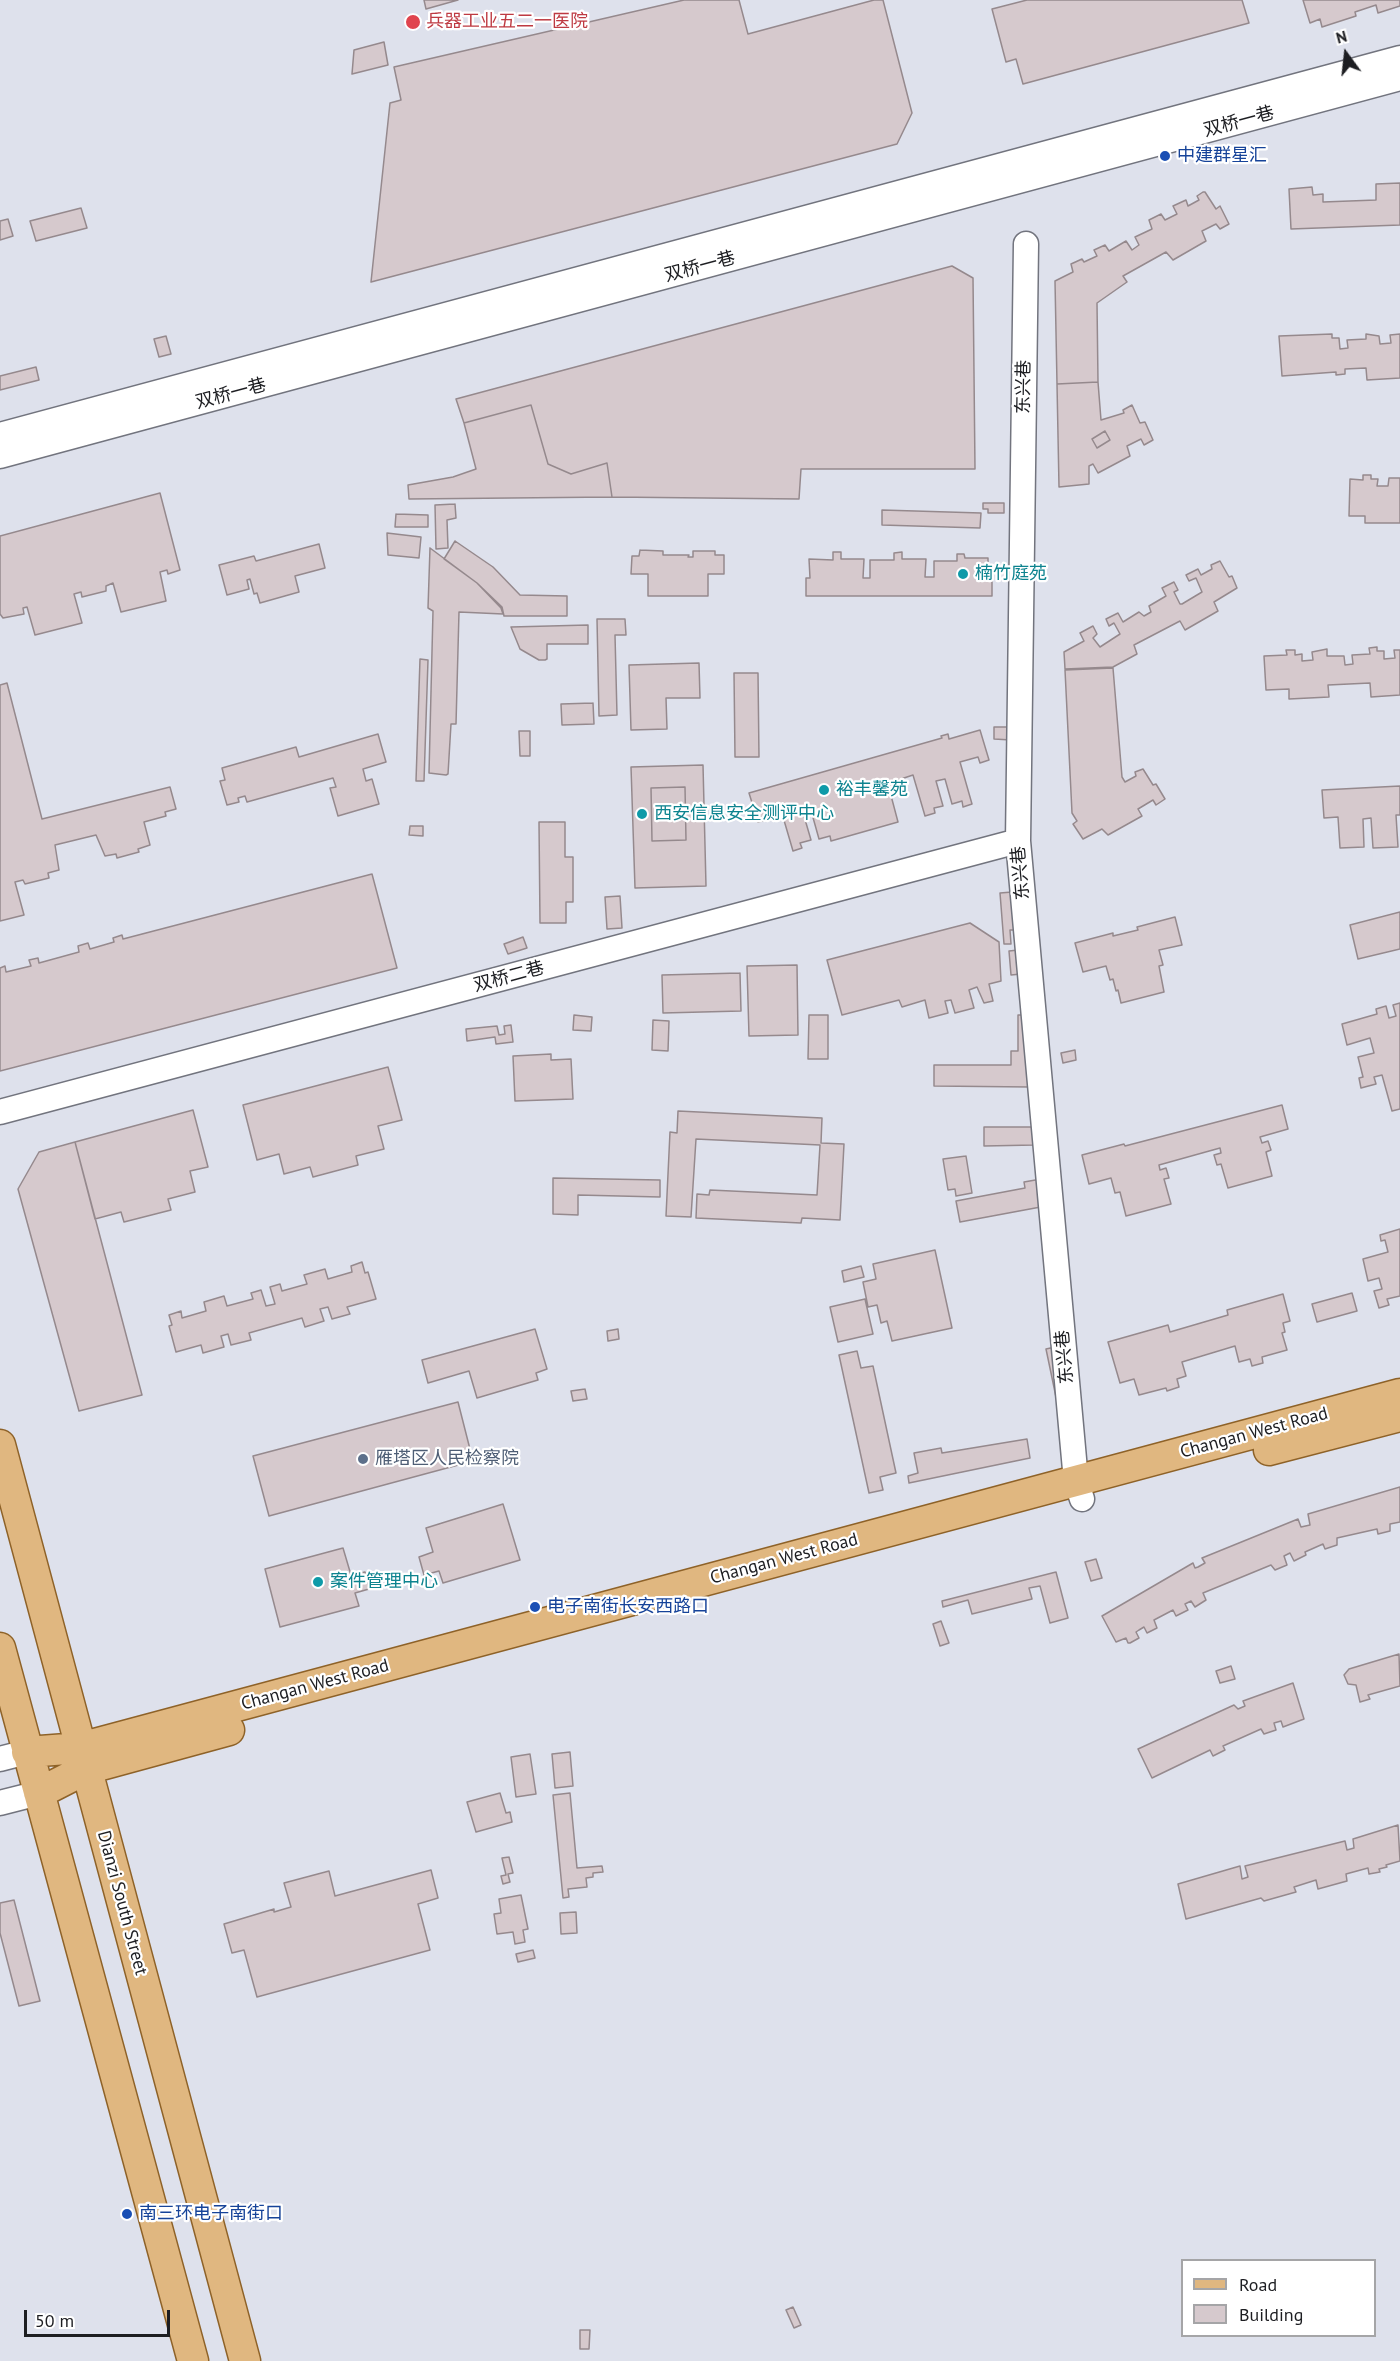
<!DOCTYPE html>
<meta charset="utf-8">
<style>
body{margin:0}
#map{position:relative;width:1400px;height:2361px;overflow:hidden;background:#dee1ec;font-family:"PT Sans",sans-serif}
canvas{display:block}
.legend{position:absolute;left:1181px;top:2259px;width:195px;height:78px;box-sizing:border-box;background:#fff;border:2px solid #a5a5a7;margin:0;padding:8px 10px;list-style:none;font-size:18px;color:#1d1e22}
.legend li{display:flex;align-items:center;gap:12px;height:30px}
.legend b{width:30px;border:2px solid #a5a5a7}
.north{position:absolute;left:1316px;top:24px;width:60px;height:60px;-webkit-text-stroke:4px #fff;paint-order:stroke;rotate:345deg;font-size:16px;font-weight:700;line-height:24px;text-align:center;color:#1d1e22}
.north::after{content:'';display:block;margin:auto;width:21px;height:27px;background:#1d1e22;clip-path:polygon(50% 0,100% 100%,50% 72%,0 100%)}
.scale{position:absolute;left:24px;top:2310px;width:146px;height:27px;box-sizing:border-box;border:3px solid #1d1e22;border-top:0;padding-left:8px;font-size:18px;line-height:21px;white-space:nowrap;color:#1d1e22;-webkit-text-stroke:4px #fff;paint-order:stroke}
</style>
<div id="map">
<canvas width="1400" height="2361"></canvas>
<ul class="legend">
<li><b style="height:8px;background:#e0b780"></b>Road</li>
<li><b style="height:16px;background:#d6c9cd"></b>Building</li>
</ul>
<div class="north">N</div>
<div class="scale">50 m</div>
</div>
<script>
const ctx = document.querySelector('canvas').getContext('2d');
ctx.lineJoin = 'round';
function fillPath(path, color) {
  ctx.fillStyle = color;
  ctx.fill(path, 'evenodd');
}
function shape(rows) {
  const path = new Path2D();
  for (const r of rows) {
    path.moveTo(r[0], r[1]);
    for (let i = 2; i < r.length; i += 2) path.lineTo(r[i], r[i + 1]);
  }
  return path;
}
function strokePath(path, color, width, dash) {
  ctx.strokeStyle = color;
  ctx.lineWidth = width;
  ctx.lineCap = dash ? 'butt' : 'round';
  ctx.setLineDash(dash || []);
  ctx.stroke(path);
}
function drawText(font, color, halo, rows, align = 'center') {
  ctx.font = font + ' "PT Sans","Noto Sans SC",sans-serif';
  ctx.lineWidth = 4.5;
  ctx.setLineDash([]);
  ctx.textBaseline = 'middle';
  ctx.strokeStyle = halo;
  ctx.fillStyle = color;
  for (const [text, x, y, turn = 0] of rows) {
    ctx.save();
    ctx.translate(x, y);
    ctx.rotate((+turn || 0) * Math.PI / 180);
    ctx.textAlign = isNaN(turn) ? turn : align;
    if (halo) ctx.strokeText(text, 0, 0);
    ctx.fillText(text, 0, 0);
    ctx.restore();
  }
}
const building = shape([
 [424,0,458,0,426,9,424,0],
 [684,0,739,0,748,34,874,0,883,0,912,113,897,144,371,282,390,103,401,100,394,67,684,0],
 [1027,0,1242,0,1249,23,1023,84,1016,59,1006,62,992,9,1027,0],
 [1303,0,1400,0,1400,6,1378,13,1376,5,1355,12,1356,16,1322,27,1320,19,1310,23,1303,0],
 [384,42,388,65,352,74,354,50,384,42],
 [1400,183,1400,225,1291,229,1289,189,1312,187,1313,195,1323,194,1323,202,1376,200,1376,184,1400,183],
 [1203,192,1205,192,1216,209,1220,206,1229,224,1220,229,1216,224,1202,231,1206,241,1173,260,1166,252,1123,276,1127,282,1097,303,1098,382,1057,384,1055,281,1073,272,1071,264,1082,259,1084,262,1097,256,1094,250,1105,245,1109,251,1126,241,1132,250,1139,245,1135,237,1152,229,1149,220,1161,214,1165,220,1177,214,1173,206,1186,200,1188,206,1199,200,1197,196,1203,192],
 [81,208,87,228,36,241,30,221,81,208],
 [8,219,13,236,0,240,0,221,8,219],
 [952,266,973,278,975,469,801,469,799,499,612,497,607,463,571,474,548,464,531,405,464,423,456,399,952,266],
 [1332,334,1332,338,1339,338,1340,349,1348,348,1347,340,1366,339,1366,334,1379,336,1380,344,1391,343,1390,335,1400,334,1400,378,1367,380,1366,368,1345,369,1345,374,1336,375,1336,372,1282,376,1279,336,1332,334],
 [166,336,171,354,159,357,154,339,166,336],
 [36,367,39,380,0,390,0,376,36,367],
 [1098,382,1101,420,1124,413,1123,410,1132,405,1140,423,1145,422,1153,440,1144,445,1141,439,1127,446,1130,456,1098,473,1093,464,1089,466,1089,484,1059,487,1057,384,1098,382],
 [1105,431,1110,440,1097,448,1092,439,1105,431],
 [531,405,548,464,571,474,607,463,612,497,409,499,408,485,453,477,476,469,464,423,531,405],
 [1105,431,1110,440,1097,448,1092,439,1105,431],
 [1363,475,1371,475,1371,479,1378,479,1377,486,1388,486,1389,478,1400,478,1400,523,1365,523,1365,516,1349,516,1350,479,1363,480,1363,475],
 [160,493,180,570,168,574,167,570,160,572,166,601,121,612,113,583,106,586,106,591,82,597,81,592,74,594,82,623,35,635,27,607,23,608,24,614,3,618,0,614,0,536,160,493],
 [983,503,1004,503,1004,513,988,513,988,509,983,509,983,503],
 [455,504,456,518,447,520,448,548,436,549,435,505,455,504],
 [882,510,981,513,980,528,882,525,882,510],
 [396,514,428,515,428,527,395,527,396,514],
 [387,533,421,537,419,558,388,555,387,533],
 [455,541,493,567,520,595,567,596,567,616,504,616,502,607,477,583,444,559,455,541],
 [319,544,325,568,295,576,299,592,260,603,257,593,254,594,250,579,247,580,249,589,227,595,219,565,254,556,256,561,319,544],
 [430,548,477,583,501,608,503,614,459,612,456,724,451,724,448,774,446,775,429,773,433,611,428,608,430,548],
 [640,550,663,551,663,555,689,555,688,557,693,557,693,551,715,551,715,555,724,555,724,574,708,574,708,596,648,596,648,574,631,574,632,556,639,556,640,550],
 [833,552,841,552,841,559,864,559,863,578,870,578,870,560,894,560,894,553,902,552,902,559,926,559,925,577,934,577,934,561,957,561,957,554,964,554,965,558,988,558,988,571,992,571,992,596,806,596,806,578,810,578,809,559,833,560,833,552],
 [1220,561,1229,577,1232,576,1237,588,1214,602,1218,611,1185,630,1180,621,1134,645,1137,654,1113,667,1065,669,1064,652,1084,641,1080,633,1093,626,1097,634,1093,638,1100,647,1120,634,1114,623,1109,626,1106,619,1118,613,1123,622,1139,612,1144,616,1151,612,1149,606,1166,596,1162,588,1174,582,1178,590,1174,592,1180,604,1182,604,1202,592,1196,578,1189,581,1186,575,1198,569,1201,575,1212,569,1211,565,1220,561],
 [597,619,625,619,626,635,615,635,617,715,599,716,597,619],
 [588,625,588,644,547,644,547,659,545,660,539,660,520,649,511,627,588,625],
 [1377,647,1377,651,1384,651,1384,659,1395,658,1394,650,1400,650,1400,695,1371,697,1370,683,1328,685,1329,697,1289,699,1289,689,1266,690,1264,656,1287,655,1286,650,1295,650,1295,655,1302,654,1302,661,1313,660,1312,652,1327,649,1327,656,1344,656,1345,665,1353,664,1352,655,1370,654,1369,648,1377,647],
 [420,659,428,660,424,781,416,781,420,659],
 [699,663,700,698,666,698,667,729,631,730,629,665,699,663],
 [1113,668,1122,777,1125,782,1136,776,1135,772,1143,769,1153,785,1156,784,1165,799,1156,805,1153,800,1138,809,1142,816,1108,835,1102,829,1083,839,1073,824,1077,821,1072,813,1065,670,1113,668],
 [734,673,758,673,759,757,735,757,734,673],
 [7,683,42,819,170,787,176,809,165,812,166,816,144,822,150,845,138,849,139,852,117,858,116,854,105,856,96,835,55,845,59,870,48,873,49,878,25,884,23,880,15,882,24,915,0,921,0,685,7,683],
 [593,703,594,724,562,725,561,704,593,703],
 [994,727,1011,727,1011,740,994,739,994,727],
 [980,730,989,760,980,763,978,757,960,762,972,804,963,807,962,801,952,804,945,779,936,781,943,806,934,808,935,813,925,816,913,775,898,780,899,785,889,788,898,822,831,841,830,836,819,839,812,814,804,816,811,840,800,843,802,848,793,851,781,810,764,814,766,820,758,822,749,793,942,738,941,736,948,734,949,739,980,730],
 [519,731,530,731,530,756,520,756,519,731],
 [378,734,386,762,363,769,366,781,372,779,379,804,338,816,330,788,336,787,333,778,247,802,245,796,238,798,239,802,227,805,220,781,225,780,222,768,296,747,299,757,378,734],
 [703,765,706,886,635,888,631,767,703,765],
 [685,787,686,840,652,841,651,788,685,787],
 [1400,786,1400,815,1396,815,1398,847,1373,848,1371,818,1363,819,1364,847,1340,848,1338,817,1324,818,1322,790,1400,786],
 [685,787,686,840,652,841,651,788,685,787],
 [539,822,565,822,565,857,573,857,573,902,566,902,566,923,540,923,539,822],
 [410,826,423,826,423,836,409,835,410,826],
 [372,874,397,968,0,1071,0,968,5,966,6,972,31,966,29,960,38,958,39,963,79,952,78,946,88,943,90,949,114,942,113,938,122,935,123,939,372,874],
 [1012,892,1015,930,1010,930,1011,944,1004,944,1000,893,1012,892],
 [620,896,622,928,607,929,605,897,620,896],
 [1400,912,1400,949,1358,959,1350,925,1400,912],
 [1175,917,1182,945,1159,950,1163,965,1159,966,1164,992,1121,1003,1118,990,1116,991,1113,979,1110,980,1106,966,1083,972,1075,943,1113,933,1113,936,1138,930,1137,927,1175,917],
 [970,923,999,942,1001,981,989,984,993,1001,984,1003,977,987,969,990,974,1008,955,1013,951,1000,945,1001,948,1013,929,1018,925,1000,902,1007,899,1000,842,1015,827,960,970,923],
 [523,937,527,948,508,954,504,944,523,937],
 [1018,950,1021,974,1011,975,1009,951,1018,950],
 [797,965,798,1035,749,1036,747,966,797,965],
 [740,973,741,1011,663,1013,662,975,740,973],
 [1400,1003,1400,1109,1392,1111,1382,1075,1374,1077,1376,1084,1361,1088,1359,1078,1363,1077,1358,1057,1374,1053,1370,1038,1347,1045,1342,1024,1377,1014,1376,1009,1386,1006,1389,1018,1396,1016,1393,1005,1400,1003],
 [574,1015,592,1017,591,1031,573,1030,574,1015],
 [809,1015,828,1015,828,1059,808,1059,809,1015],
 [1018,1015,1031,1015,1030,1087,934,1086,934,1065,1011,1065,1011,1051,1018,1051,1018,1015],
 [653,1020,669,1021,668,1051,652,1050,653,1020],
 [511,1025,513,1042,496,1044,495,1037,467,1041,466,1029,497,1026,499,1035,505,1034,504,1026,511,1025],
 [1075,1050,1076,1060,1063,1063,1061,1053,1075,1050],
 [551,1054,551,1060,571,1059,573,1099,515,1101,513,1056,551,1054],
 [388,1067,402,1120,378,1126,384,1149,356,1156,358,1165,313,1177,310,1167,284,1174,279,1154,257,1160,243,1105,388,1067],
 [1282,1105,1288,1129,1260,1137,1262,1143,1268,1141,1271,1150,1266,1152,1272,1176,1228,1188,1221,1164,1217,1165,1214,1155,1221,1153,1220,1148,1159,1165,1160,1170,1166,1168,1169,1178,1164,1179,1171,1204,1126,1216,1120,1192,1115,1193,1111,1178,1089,1184,1082,1155,1124,1144,1125,1146,1282,1105],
 [193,1110,208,1167,190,1171,195,1192,168,1199,171,1210,124,1222,121,1212,95,1219,75,1142,193,1110],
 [678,1111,822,1118,821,1143,844,1144,840,1220,802,1218,801,1223,696,1218,697,1194,709,1195,710,1190,817,1195,820,1145,696,1139,691,1217,666,1216,670,1132,677,1133,678,1111],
 [984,1127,1035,1127,1035,1145,984,1146,984,1127],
 [75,1142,142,1395,79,1411,18,1189,39,1152,75,1142],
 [966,1156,972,1193,956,1196,955,1189,948,1190,943,1159,966,1156],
 [553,1178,660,1180,660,1197,578,1195,578,1215,553,1214,553,1178],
 [1041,1179,1046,1206,960,1222,956,1201,1025,1188,1024,1182,1041,1179],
 [1400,1229,1400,1296,1387,1299,1389,1305,1379,1308,1374,1291,1382,1289,1379,1278,1368,1281,1363,1259,1388,1252,1385,1240,1381,1241,1380,1235,1400,1229],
 [935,1250,952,1328,892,1341,887,1321,881,1323,877,1305,868,1307,863,1282,876,1279,873,1264,935,1250],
 [362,1262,365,1273,368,1272,376,1299,347,1307,350,1314,332,1319,328,1307,320,1309,324,1321,305,1327,302,1318,249,1333,251,1340,231,1345,228,1334,221,1336,224,1347,203,1353,201,1345,176,1352,169,1326,172,1325,169,1315,181,1311,182,1318,206,1311,204,1302,224,1296,227,1306,253,1299,251,1293,261,1290,266,1306,275,1304,270,1287,280,1284,282,1291,307,1284,304,1275,325,1269,328,1279,352,1272,351,1266,362,1262],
 [861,1266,864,1277,844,1282,842,1271,861,1266],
 [1352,1293,1357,1311,1317,1322,1312,1304,1352,1293],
 [1283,1294,1290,1321,1283,1323,1285,1332,1282,1333,1287,1350,1262,1357,1263,1363,1252,1366,1250,1359,1239,1362,1235,1346,1182,1362,1186,1376,1177,1379,1179,1387,1167,1391,1166,1388,1139,1395,1134,1379,1120,1383,1108,1342,1168,1325,1170,1332,1228,1315,1227,1310,1283,1294],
 [865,1299,873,1334,838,1342,830,1307,865,1299],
 [535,1329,547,1369,536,1373,538,1380,477,1398,469,1371,428,1383,422,1360,535,1329],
 [618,1329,619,1339,608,1341,607,1331,618,1329],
 [1055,1347,1068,1395,1056,1397,1046,1349,1055,1347],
 [857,1351,861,1368,873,1366,896,1473,880,1477,883,1490,869,1493,839,1355,857,1351],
 [585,1389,587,1399,573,1401,571,1391,585,1389],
 [458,1402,473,1461,269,1516,253,1456,458,1402],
 [1027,1439,1030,1458,909,1483,908,1476,918,1473,914,1453,941,1448,942,1453,1027,1439],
 [1400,1487,1400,1522,1390,1524,1390,1531,1378,1534,1377,1529,1337,1538,1337,1545,1325,1549,1323,1544,1305,1552,1306,1555,1294,1561,1290,1553,1284,1556,1287,1565,1275,1570,1271,1565,1203,1593,1206,1600,1195,1607,1191,1601,1185,1604,1188,1610,1176,1616,1173,1610,1154,1620,1157,1628,1147,1633,1144,1627,1139,1630,1136,1632,1139,1638,1130,1643,1128,1643,1126,1638,1116,1642,1102,1616,1193,1563,1195,1568,1198,1567,1205,1563,1202,1558,1298,1519,1301,1527,1310,1525,1308,1514,1400,1487],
 [503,1504,520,1560,443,1583,439,1571,424,1575,419,1557,433,1552,426,1528,503,1504],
 [343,1548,351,1575,365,1572,369,1589,355,1593,359,1606,280,1627,265,1569,343,1548],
 [1096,1559,1102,1578,1091,1581,1085,1562,1096,1559],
 [1056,1572,1068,1618,1050,1623,1040,1586,1029,1588,1032,1599,972,1614,968,1600,943,1607,942,1601,1056,1572],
 [941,1621,949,1643,940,1646,933,1624,941,1621],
 [1399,1654,1400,1686,1368,1695,1370,1699,1360,1702,1356,1685,1348,1684,1344,1675,1349,1669,1399,1654],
 [1231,1666,1235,1679,1220,1683,1216,1671,1231,1666],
 [1293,1683,1304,1719,1283,1727,1281,1721,1274,1723,1276,1730,1264,1734,1261,1729,1223,1746,1225,1750,1213,1756,1210,1750,1208,1751,1152,1778,1138,1749,1234,1705,1238,1709,1245,1706,1243,1701,1293,1683],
 [570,1752,573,1786,555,1788,552,1754,570,1752],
 [530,1754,536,1794,516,1797,511,1757,530,1754],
 [500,1793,506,1813,510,1812,512,1822,476,1832,467,1802,500,1793],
 [570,1793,577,1868,602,1866,603,1872,593,1873,593,1877,586,1878,587,1887,568,1889,569,1897,563,1898,553,1795,570,1793],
 [1398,1825,1400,1861,1386,1865,1387,1867,1379,1869,1380,1872,1369,1874,1368,1868,1346,1874,1347,1881,1318,1889,1316,1880,1294,1887,1296,1892,1264,1901,1261,1898,1186,1919,1178,1884,1240,1866,1242,1879,1248,1877,1245,1866,1345,1841,1347,1850,1354,1848,1353,1839,1398,1825],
 [509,1857,513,1873,508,1874,510,1882,503,1884,501,1876,506,1875,502,1858,509,1857],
 [431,1870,438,1898,418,1904,430,1950,257,1997,244,1950,232,1953,224,1924,274,1909,274,1912,291,1907,284,1883,329,1871,335,1896,431,1870],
 [521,1895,528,1929,523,1930,525,1942,515,1944,513,1932,497,1934,494,1914,501,1913,499,1899,521,1895],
 [14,1900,40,2001,19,2006,0,1933,0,1903,14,1900],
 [576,1912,577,1933,561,1934,560,1913,576,1912],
 [533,1950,535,1958,518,1962,516,1954,533,1950],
 [793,2307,801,2325,794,2328,786,2310,793,2307],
 [580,2330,590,2330,589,2349,580,2349,580,2330]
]);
const minor = shape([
 [1026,244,1018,841,1076,1481,1082,1499],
 [0,435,1400,58],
 [0,456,1400,78],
 [0,1112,1018,841],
 [0,1759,27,1752],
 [0,1803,39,1793]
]);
const major = shape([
 [0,1445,245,2361],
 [1269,1450,1400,1416],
 [0,1648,193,2361],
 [27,1752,80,1748,1400,1394],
 [39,1793,86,1769,229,1730]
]);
const markers = [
 [413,22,8,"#e0444e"],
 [1165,156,6,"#1a4fb4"],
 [963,574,6,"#0f9aa8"],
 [824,790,6,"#0f9aa8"],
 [642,814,6,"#0f9aa8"],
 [363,1459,6,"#5c6f8a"],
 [318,1582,6,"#0f9aa8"],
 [535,1607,6,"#1a4fb4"],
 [127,2214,6,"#1a4fb4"]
];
const healthNames = [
 ["兵器工业五二一医院",426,22]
];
const streetNames = [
 ["双桥一巷",1239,122,-15],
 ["双桥一巷",700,267,-15],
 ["东兴巷",1024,387,-89],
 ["双桥一巷",231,394,-15],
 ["东兴巷",1021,873,-95],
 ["双桥二巷",509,977,-15],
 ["东兴巷",1065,1357,-95],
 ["Changan West Road",1254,1433,-15],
 ["Changan West Road",784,1559,-15],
 ["Changan West Road",315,1685,-15],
 ["Dianzi South Street",122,1903,75]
];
const transitNames = [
 ["中建群星汇",1177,156],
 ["电子南街长安西路口",547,1607],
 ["南三环电子南街口",139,2214]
];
const cultureNames = [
 ["楠竹庭苑",975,574],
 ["裕丰馨苑",836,790],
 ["西安信息安全测评中心",654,814],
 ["案件管理中心",330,1582]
];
const serviceNames = [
 ["雁塔区人民检察院",375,1459]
];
fillPath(building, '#d6c9cd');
strokePath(building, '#95898d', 1.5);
strokePath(minor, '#72747e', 27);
strokePath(major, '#8e6228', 33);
strokePath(minor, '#fff', 24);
strokePath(major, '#e0b780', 30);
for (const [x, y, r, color] of markers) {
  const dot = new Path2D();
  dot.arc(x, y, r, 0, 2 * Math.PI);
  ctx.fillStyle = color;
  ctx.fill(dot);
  strokePath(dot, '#fff', 2);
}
drawText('18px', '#be3a42', '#fff', healthNames, 'left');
drawText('18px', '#1d1e22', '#fff', streetNames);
drawText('18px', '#164399', '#fff', transitNames, 'left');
drawText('18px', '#0d838f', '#fff', cultureNames, 'left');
drawText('18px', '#4e5e75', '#fff', serviceNames, 'left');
</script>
